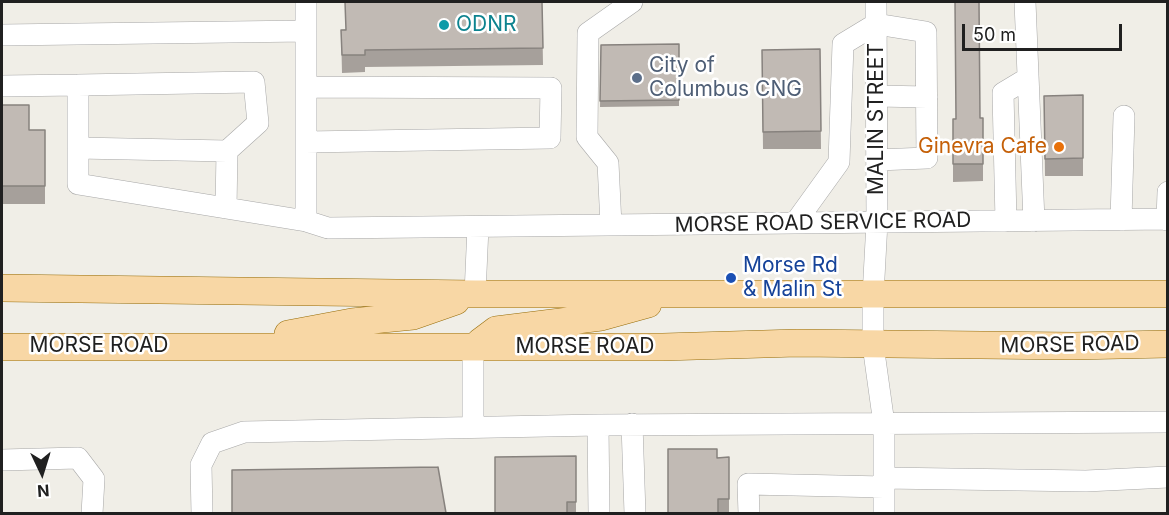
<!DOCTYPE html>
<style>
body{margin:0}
#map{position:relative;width:1169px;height:515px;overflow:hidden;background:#f0eee7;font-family:Inter,sans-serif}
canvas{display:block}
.frame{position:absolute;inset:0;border:3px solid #202020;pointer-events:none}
.north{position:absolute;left:12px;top:443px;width:60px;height:60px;-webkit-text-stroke:4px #fff;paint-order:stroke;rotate:176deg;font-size:16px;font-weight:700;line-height:24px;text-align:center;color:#202020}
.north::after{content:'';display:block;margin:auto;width:21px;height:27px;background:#202020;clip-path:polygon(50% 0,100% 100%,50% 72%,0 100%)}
.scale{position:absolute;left:962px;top:24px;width:160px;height:27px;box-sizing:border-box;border:3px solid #202020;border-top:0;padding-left:8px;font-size:18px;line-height:21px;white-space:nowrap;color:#202020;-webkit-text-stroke:4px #fff;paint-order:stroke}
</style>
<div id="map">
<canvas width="1169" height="515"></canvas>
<div class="frame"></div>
<div class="north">N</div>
<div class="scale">50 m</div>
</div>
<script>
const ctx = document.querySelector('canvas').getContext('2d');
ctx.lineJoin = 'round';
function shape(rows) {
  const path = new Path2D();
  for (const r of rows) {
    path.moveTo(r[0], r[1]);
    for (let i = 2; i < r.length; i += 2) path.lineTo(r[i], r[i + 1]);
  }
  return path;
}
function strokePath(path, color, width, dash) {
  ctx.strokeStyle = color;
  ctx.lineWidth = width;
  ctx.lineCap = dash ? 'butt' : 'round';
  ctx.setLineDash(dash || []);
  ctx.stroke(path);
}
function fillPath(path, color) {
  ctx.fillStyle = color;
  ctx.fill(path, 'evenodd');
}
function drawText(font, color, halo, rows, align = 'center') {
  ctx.font = font + ' Inter,sans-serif';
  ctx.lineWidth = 5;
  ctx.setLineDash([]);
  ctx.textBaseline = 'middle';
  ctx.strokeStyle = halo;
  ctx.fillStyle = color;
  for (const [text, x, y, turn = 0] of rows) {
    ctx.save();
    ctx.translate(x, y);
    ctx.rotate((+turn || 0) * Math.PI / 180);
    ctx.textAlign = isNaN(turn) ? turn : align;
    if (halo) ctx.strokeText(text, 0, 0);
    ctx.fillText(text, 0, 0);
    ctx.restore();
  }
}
const minor = shape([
 [306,2,306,221,328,228,1168,219],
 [876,2,877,222,873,296,873,345,884,424,884,514],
 [1025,2,1034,221],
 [2,35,306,31],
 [78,85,254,82,258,123,227,151,226,208],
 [2,86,78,85,78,184,306,221],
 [877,96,927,97],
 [306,142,550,138,551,88,306,87],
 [78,148,227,151],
 [1121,220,1124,116],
 [1167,220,1168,192],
 [1006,221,1003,93,1028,78],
 [795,223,839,162,843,44,876,24,926,32,927,158,877,160],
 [611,225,608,163,587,137,588,33,632,2],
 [475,294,478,227],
 [473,347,473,426],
 [632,424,635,514],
 [598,425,599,514],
 [2,460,78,458,94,479,92,514],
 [884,478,1086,481,1168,477],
 [202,514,201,465,212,443,244,432,598,425,1168,422],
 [749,514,748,484,884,487]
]);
const major = shape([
 [2,288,475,294,1168,294],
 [288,334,352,322,413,316,456,301],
 [480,342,496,330,601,317,648,304],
 [2,347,663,347,797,343,1073,346,1168,344]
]);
const wall = shape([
 [542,2,543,65,365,67,365,72,342,73,341,30],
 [679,44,679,106,600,107,601,45],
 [820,49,821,149,763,149,762,50],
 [1083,95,1083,176,1045,176,1044,96],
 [2,105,29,130,45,130,45,204,2,204],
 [983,118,983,181,953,182,953,119],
 [576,456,576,513,495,513],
 [729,457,729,513,668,513,717,458]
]);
const building = shape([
 [345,2,542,2,543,48,365,50,365,55,342,55,341,30,346,30,345,2],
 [955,2,979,2,980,118,983,118,983,164,953,164,953,119,956,119,955,2],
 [679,44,679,100,600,101,601,45,679,44],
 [820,49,821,131,763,132,762,50,820,49],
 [1083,95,1083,158,1045,159,1044,96,1083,95],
 [2,105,29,105,29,130,45,130,45,186,2,186,2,105],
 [668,449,717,449,717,458,729,457,729,499,718,499,718,513,668,513,668,449],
 [576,456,576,502,567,502,567,513,495,513,495,457,576,456],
 [438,467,446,513,232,513,232,470,438,467]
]);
const markers = [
 [444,25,6,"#0f9aa8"],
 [637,78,6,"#5c6f8a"],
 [1059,147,6,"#e8710a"],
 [731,278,6,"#1a4fb4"]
];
const cultureNames = [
 ["ODNR",456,25]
];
const serviceNames = [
 ["City of",649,66],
 ["Columbus CNG",649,90]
];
const streetNames = [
 ["MALIN STREET",877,119,-90],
 ["MORSE ROAD SERVICE ROAD",823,223,-1],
 ["MORSE ROAD",1070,345,-1],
 ["MORSE ROAD",99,346],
 ["MORSE ROAD",585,347]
];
const foodNames = [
 ["Ginevra Cafe",1047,147]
];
const transitNames = [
 ["Morse Rd",743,266],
 ["& Malin St",743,290]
];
strokePath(minor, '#a7a7a7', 22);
strokePath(major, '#966c07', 28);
strokePath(minor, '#fff', 21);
strokePath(major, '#f8d7a5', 27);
fillPath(wall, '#a6a09b');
fillPath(building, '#c1bab4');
strokePath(building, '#87827e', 1.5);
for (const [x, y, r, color] of markers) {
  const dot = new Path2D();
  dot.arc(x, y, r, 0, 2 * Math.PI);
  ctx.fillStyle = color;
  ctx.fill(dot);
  strokePath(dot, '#fff', 2);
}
drawText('21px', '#0d838f', '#fff', cultureNames, 'left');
drawText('21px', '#4e5e75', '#fff', serviceNames, 'left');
drawText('21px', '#202020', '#fff', streetNames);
drawText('21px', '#c56008', '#fff', foodNames, 'right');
drawText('21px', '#164399', '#fff', transitNames, 'left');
</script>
